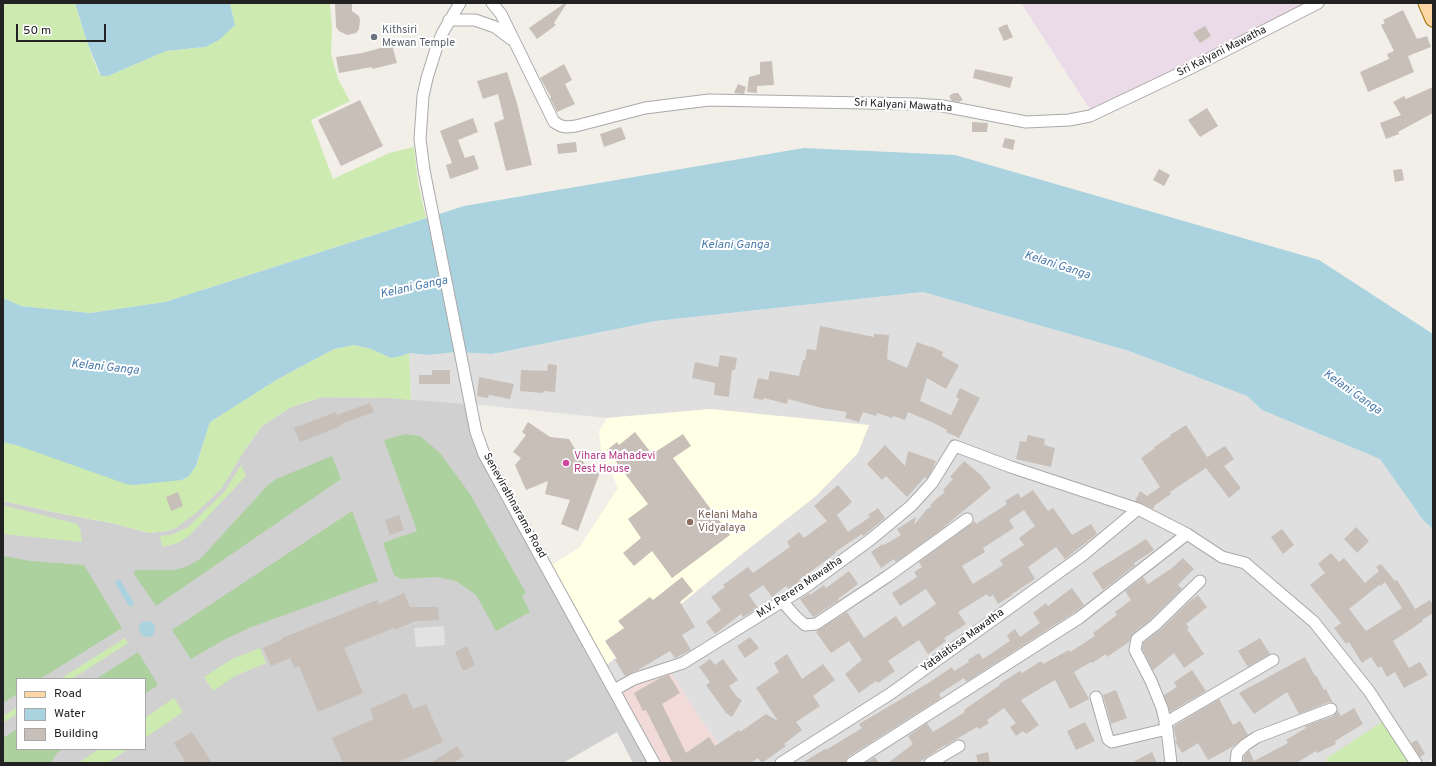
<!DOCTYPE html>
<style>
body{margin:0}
#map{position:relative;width:1436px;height:766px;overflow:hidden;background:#f2efe9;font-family:Overpass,sans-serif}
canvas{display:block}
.frame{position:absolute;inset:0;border:4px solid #222;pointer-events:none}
.legend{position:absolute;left:16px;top:678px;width:130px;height:72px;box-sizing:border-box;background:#fff;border:1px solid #a7a7a7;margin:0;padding:5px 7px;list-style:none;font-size:12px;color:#222}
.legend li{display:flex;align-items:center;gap:8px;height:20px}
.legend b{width:20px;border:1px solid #a7a7a7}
.scale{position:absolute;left:16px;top:24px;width:90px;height:18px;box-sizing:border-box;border:2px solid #222;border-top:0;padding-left:5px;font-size:12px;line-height:14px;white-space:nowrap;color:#222;-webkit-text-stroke:3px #fff;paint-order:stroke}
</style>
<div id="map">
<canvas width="1436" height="766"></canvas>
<div class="frame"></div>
<ul class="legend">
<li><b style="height:5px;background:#fcd6a4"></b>Road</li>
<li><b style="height:11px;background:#aad3df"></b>Water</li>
<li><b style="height:11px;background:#c7bfb8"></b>Building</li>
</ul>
<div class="scale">50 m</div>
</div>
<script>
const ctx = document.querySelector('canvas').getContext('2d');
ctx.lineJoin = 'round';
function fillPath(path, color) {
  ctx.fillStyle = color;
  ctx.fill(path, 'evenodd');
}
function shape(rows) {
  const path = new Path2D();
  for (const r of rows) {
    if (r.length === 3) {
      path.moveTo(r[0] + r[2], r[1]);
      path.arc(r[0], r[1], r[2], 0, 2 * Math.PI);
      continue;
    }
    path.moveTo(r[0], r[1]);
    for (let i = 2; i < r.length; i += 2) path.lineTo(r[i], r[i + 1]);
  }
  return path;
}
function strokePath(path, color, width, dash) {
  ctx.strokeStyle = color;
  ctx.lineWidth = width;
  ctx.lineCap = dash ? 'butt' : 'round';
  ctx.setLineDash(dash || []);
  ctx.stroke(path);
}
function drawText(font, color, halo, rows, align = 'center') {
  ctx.font = font + ' Overpass,sans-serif';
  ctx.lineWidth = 4;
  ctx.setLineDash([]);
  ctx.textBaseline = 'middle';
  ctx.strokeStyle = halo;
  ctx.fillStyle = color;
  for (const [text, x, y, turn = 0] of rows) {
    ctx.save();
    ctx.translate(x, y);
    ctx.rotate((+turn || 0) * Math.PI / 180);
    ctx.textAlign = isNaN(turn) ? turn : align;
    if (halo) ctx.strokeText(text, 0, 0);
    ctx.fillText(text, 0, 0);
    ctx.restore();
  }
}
const residential = shape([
 [923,292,1129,351,1247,396,1262,410,1380,459,1423,520,1433,529,1433,755,1430,761,1425,763,1416,763,1346,747,1327,758,1327,763,797,763,792,756,781,763,732,763,701,720,614,690,603,668,737,558,711,409,607,418,461,403,411,400,409,353,429,355,456,352,492,354,656,321]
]);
const commercial = shape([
 [668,668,701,720,732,763,656,763,614,690]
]);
const industrial = shape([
 [1021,3,1310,3,1186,63,1093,114]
]);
const education = shape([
 [711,409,869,425,858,453,816,496,737,558,603,668,548,567,579,548,618,488,601,449,599,431,607,418]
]);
const religious = shape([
 [323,397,390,398,469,404,476,432,654,763,633,763,617,732,563,763,3,763,3,501,63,514,112,523,149,533,166,531,176,528,244,451,262,426,291,407],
 [17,679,145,679,145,749,17,749]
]);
const grass = shape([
 [3,3,75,3,87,42,98,72,101,76,108,76,166,51,205,47,235,25,230,3,330,3,332,29,331,55,339,81,350,101,311,120,333,179,389,153,414,147,418,182,426,218,165,302,90,313,21,306,3,298],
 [354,345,371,349,391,358,402,356,409,353,411,400,390,398,323,397,291,407,262,426,244,451,222,488,196,513,176,528,166,531,149,533,112,523,63,514,3,501,3,442,182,480,189,476,196,466,210,422,278,379,334,349],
 [241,465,246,476,190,535,178,543,162,547,160,536,171,535,188,527,225,491],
 [3,505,77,524,80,528,82,542,3,534],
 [125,638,128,643,72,679,60,679],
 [260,648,266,663,235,676,213,691,204,677,232,659],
 [174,698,183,712,145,738,145,718],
 [17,707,17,714,3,723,3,716],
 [1388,718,1416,763,1327,763,1327,758],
 [99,749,128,749,108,763,78,763]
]);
const forest = shape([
 [405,434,420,436,440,453,470,494,526,593,522,596,530,612,496,631,476,595,456,581,437,577,401,579,394,575,383,543,417,531,384,440],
 [332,456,341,479,156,606,134,574,135,570,174,570,188,566,200,559,268,485,276,479],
 [352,511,378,581,249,628,222,641,191,659,172,630],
 [3,556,31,561,84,565,122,628,40,679,17,679,17,694,3,703],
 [138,652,158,685,145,694,145,679,96,679],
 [17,729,17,749,63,749,57,753,51,763,3,763,3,738]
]);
const parking = shape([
 [444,626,445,645,416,647,414,628]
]);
const water = shape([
 [75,3,230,3,235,25,219,40,205,47,166,51,108,76,101,76,87,42],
 [804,148,955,155,1319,260,1433,334,1433,529,1423,520,1380,459,1262,410,1247,396,1129,351,923,292,656,321,492,354,456,352,429,355,409,353,402,356,391,358,371,349,354,345,334,349,278,379,210,422,196,466,189,476,182,480,134,485,126,484,19,446,3,442,3,298,21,306,90,313,165,302,464,206],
 [116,580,120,580,134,603,132,606,129,606,115,583],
 [147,629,8]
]);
const building = shape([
 [335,3,352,3,352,11,359,16,360,20,359,29,356,33,347,35,339,31,336,27],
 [565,3,567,3,554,23,556,25,537,39,529,28],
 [1403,10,1417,39,1427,36,1431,47,1408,56,1414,72,1368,92,1360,72,1389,59,1387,54,1394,51,1381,25,1385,23,1383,20],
 [1007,24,1013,37,1004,41,998,28],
 [1205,26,1211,36,1200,43,1193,33],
 [392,45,397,63,372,69,372,67,339,73,336,57,362,53],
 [772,61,774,85,757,86,757,93,747,92,749,77,760,74,760,62],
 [564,64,572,80,565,84,575,104,557,112,550,98,551,97,540,78],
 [975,69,1013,77,1010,88,973,78],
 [507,72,517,103,532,165,506,171,494,123,504,119,498,94,483,99,477,81],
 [738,84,746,87,744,94,734,93],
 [1433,87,1433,113,1398,132,1399,134,1386,139,1380,123,1401,115,1393,102,1404,96,1406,99],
 [954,93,958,93,963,100,959,102,952,101,949,96],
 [360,100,383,146,341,166,318,120],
 [1207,108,1218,126,1200,137,1188,120],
 [473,118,478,132,458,140,465,158,474,155,479,169,450,179,446,165,452,163,440,131],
 [972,122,988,123,987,132,972,132],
 [621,127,626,139,604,147,600,134],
 [1005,138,1015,140,1013,150,1002,147],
 [576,142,577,152,558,154,557,144],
 [1159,169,1170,175,1164,186,1153,180],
 [1402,169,1404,180,1395,182,1393,170],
 [820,326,874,337,874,334,889,335,887,359,907,368,917,342,930,347,930,346,943,352,942,356,959,365,946,389,927,378,920,401,951,415,959,399,956,397,960,388,980,398,959,438,946,432,947,430,934,423,908,412,905,420,893,416,892,418,877,413,876,416,863,412,859,422,845,418,847,412,822,408,788,399,787,404,764,398,763,400,753,398,758,378,768,380,770,371,799,376,803,360,805,360,807,349,816,350],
 [720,355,737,358,735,370,732,370,729,397,714,395,715,383,692,378,695,362,718,367],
 [548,364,557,365,555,392,544,391,543,393,520,391,521,370,547,371],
 [432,370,450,370,450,384,419,384,419,375,432,375],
 [479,377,514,384,510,399,489,395,488,398,477,396],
 [370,403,374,412,341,424,341,426,300,442,294,428,336,412,337,415],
 [528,422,550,437,569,439,587,468,600,472,578,531,561,524,570,500,545,494,548,481,526,490,515,465,521,458,513,452,526,435,522,432],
 [1186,425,1207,457,1225,446,1234,459,1224,466,1241,488,1229,498,1206,468,1170,492,1171,494,1155,505,1153,509,1135,501,1140,491,1147,496,1160,487,1141,458,1155,448,1154,447,1171,436,1170,435],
 [635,432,652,454,683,434,691,446,673,458,730,535,672,578,652,551,634,566,623,553,641,538,628,519,648,504,607,450,617,442,619,445],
 [1028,435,1045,439,1044,445,1055,448,1051,467,1016,459,1020,441,1026,442],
 [885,445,905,466,908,451,936,461,933,468,927,479,925,477,907,497,886,476,882,480,867,464],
 [964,461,981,475,991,488,939,531,896,562,894,559,881,568,871,552,883,544,884,545,901,535,897,529,916,517,914,525,927,509,931,507,930,506,934,501,945,492,943,490,953,479,950,477],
 [838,485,852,502,837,515,848,532,870,517,868,515,878,508,885,518,863,536,862,534,835,552,836,553,799,580,800,582,789,589,786,586,772,597,763,585,749,595,758,608,743,617,741,614,715,634,706,622,721,610,711,597,725,587,723,585,748,567,753,573,790,547,787,542,799,532,804,538,827,521,814,506],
 [1033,490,1048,511,1053,508,1072,535,1091,524,1097,534,1065,559,1056,547,1028,567,1035,579,1012,594,1012,595,998,604,993,595,989,597,987,594,958,612,966,624,944,638,946,641,928,654,919,640,888,661,895,671,878,683,876,681,859,693,845,674,862,660,849,641,831,653,816,632,847,612,864,638,896,616,903,627,936,604,926,589,900,606,892,593,917,577,914,572,922,567,919,562,975,521,976,524,1007,504,1005,501,1018,493,1021,498],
 [1024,510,1035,526,1019,538,1024,545,1000,560,1003,565,973,584,962,566,985,552,983,548,1014,528,1009,520],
 [178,492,183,506,171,511,166,497],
 [399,515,404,530,390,535,385,520],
 [1356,527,1369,541,1357,553,1344,539],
 [1282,529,1294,545,1283,554,1271,537],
 [1146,539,1154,550,1134,563,1135,565,1103,590,1092,573],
 [1331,553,1339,562,1344,558,1365,583,1379,571,1376,567,1381,564,1395,581,1397,580,1415,609,1430,600,1433,605,1433,613,1422,620,1423,621,1393,641,1409,668,1420,662,1428,675,1404,688,1395,672,1387,677,1381,666,1378,668,1371,657,1362,663,1349,642,1346,644,1334,628,1341,623,1310,585,1325,573,1318,564],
 [1385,582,1402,608,1366,631,1349,609,1379,585,1380,586],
 [1183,558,1194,569,1178,585,1182,589,1150,620,1133,633,1129,642,1107,657,1106,654,1092,663,1091,662,1074,672,1089,699,1070,709,1055,680,1021,700,1039,725,1026,734,1023,731,1016,736,1010,727,1016,723,1004,708,987,720,989,723,979,729,977,727,945,746,945,745,918,763,888,763,913,744,908,736,927,723,933,732,965,712,964,710,1000,685,999,684,1020,671,1022,673,1041,661,1043,664,1069,650,1070,652,1095,636,1093,633,1117,615,1115,612,1131,600,1125,591,1143,577,1148,584,1172,568],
 [849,571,858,584,838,599,839,600,813,617,800,599,809,593,810,595,824,585,826,588],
 [682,577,693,591,680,602,695,627,682,635,691,650,675,658,670,651,638,670,625,676,615,660,617,659,605,641,624,628,618,621,650,597,653,600],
 [1072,588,1084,605,1075,612,966,682,964,678,939,694,941,698,848,757,845,763,802,763,825,749,826,750,862,728,859,724,930,682,952,667,954,671,969,662,968,660,979,653,983,659,1010,641,1007,635,1015,629,1020,637,1040,623,1033,613,1046,603,1048,606],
 [404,593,410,607,438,607,439,620,416,621,394,630,394,628,344,648,363,693,318,712,299,666,294,668,290,658,271,666,263,648,283,639,282,638,377,600,379,604],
 [1198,595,1207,607,1186,624,1189,628,1187,629,1204,654,1184,668,1174,653,1153,670,1142,649,1143,643,1160,630,1190,601],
 [750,637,759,648,745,658,737,646],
 [1260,638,1270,654,1248,667,1238,651],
 [467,646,475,665,463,671,455,652],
 [787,654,802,679,823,664,835,680,813,696,820,706,796,722,802,730,784,744,786,746,762,763,758,758,750,763,670,763,672,762,646,710,643,711,634,693,660,678,669,675,680,693,662,704,686,753,709,737,715,746,739,730,740,732,766,714,778,721,756,688,779,672,774,663],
 [1305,657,1315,676,1316,675,1324,690,1326,689,1333,703,1329,702,1299,714,1287,692,1254,714,1239,693],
 [710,659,715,665,723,659,738,680,729,686,737,697,742,700,732,717,726,713,706,685,710,682,699,667],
 [1192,670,1206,691,1170,712,1164,695,1177,687,1174,682],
 [1116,690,1127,718,1111,724,1103,695],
 [406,693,413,709,426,704,443,742,396,763,343,763,332,738,374,719,370,709],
 [1219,699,1233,725,1240,721,1248,735,1234,746,1208,760,1198,743,1182,753,1176,743,1175,741,1177,740,1175,735,1174,726],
 [1354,708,1363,724,1335,741,1336,744,1317,753,1316,751,1296,763,1249,763,1251,762,1243,763,1244,756,1249,750,1254,761,1288,743,1286,740,1306,728,1305,726,1333,716,1338,711,1341,716],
 [1085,722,1095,741,1076,750,1067,731],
 [192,732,212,763,186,763,174,743],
 [1417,740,1425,754,1420,757,1411,743],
 [457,746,464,756,453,763,431,763],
 [988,752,990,763,978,763,976,755],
 [1152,752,1157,763,1131,763],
 [875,757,879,763,865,763]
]);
const minor = shape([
 [460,3,443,32,437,46,427,78,423,96,420,139,424,170,476,432,484,454,654,763],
 [492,3,501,14,554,122,561,126,567,127,576,126,645,108,709,100,916,104,943,106,1026,122,1069,120,1090,116,1191,68,1318,3],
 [449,20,475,20,495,27,511,39],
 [782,601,795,616,805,625,816,624,888,576,967,519],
 [614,690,634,679,683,663,807,586,870,540,911,506,932,483,955,446,1011,467,1138,509,1187,534,1222,557,1245,563,1314,622,1369,691,1416,763],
 [1096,697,1108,739,1112,742,1167,729],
 [1165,723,1273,660],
 [781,763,890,694,1083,555,1138,509],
 [852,763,1079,618,1187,534],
 [930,763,959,746],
 [1171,763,1167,729,1162,708,1151,681,1135,650,1137,639,1155,625,1200,581],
 [1236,763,1237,753,1245,745,1257,737,1331,709]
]);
const major = shape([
 [1426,3,1433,19]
]);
const markers = [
 [374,37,4,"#6b7280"],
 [566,463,4,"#d1479c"],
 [690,522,4,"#8d6e63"]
];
const worshipNames = [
 ["Kithsiri",382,31],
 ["Mewan Temple",382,44]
];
const streetNames = [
 ["Sri Kalyani Mawatha",1222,52,-27],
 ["Sri Kalyani Mawatha",903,106,3],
 ["Senevirathnarama Road",514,506,61],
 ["M.V. Perera Mawatha",800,588,-34],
 ["Yatalatissa Mawatha",963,641,-36]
];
const hotelNames = [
 ["Vihara Mahadevi",574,457],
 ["Rest House",574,470]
];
const educationNames = [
 ["Kelani Maha",698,516],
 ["Vidyalaya",698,529]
];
const waterNames = [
 ["Kelani Ganga",735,246],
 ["Kelani Ganga",1057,266,18],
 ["Kelani Ganga",414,288,-12],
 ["Kelani Ganga",105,368,6],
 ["Kelani Ganga",1352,393,35]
];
fillPath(residential, '#e0dfdf');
fillPath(commercial, '#f2dad9');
fillPath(industrial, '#ebdbe8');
fillPath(education, '#ffffe5');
fillPath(religious, '#d0d0d0');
fillPath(grass, '#cdebb0');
fillPath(forest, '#add19e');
fillPath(parking, '#e2e2e2');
fillPath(water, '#aad3df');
fillPath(building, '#c7bfb8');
strokePath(minor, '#a9a9a9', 13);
strokePath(major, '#a06b00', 17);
strokePath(minor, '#fff', 11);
strokePath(major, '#fcd6a4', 15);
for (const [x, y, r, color] of markers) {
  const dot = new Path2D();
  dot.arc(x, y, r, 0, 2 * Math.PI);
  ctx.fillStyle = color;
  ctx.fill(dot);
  strokePath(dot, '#fff', 1.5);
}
drawText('11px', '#5b616d', '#fff', worshipNames, 'left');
drawText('11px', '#222', '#fff', streetNames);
drawText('11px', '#b23c85', '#fff', hotelNames, 'left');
drawText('11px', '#785e54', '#fff', educationNames, 'left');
drawText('italic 12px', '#4a7aab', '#fff', waterNames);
</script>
